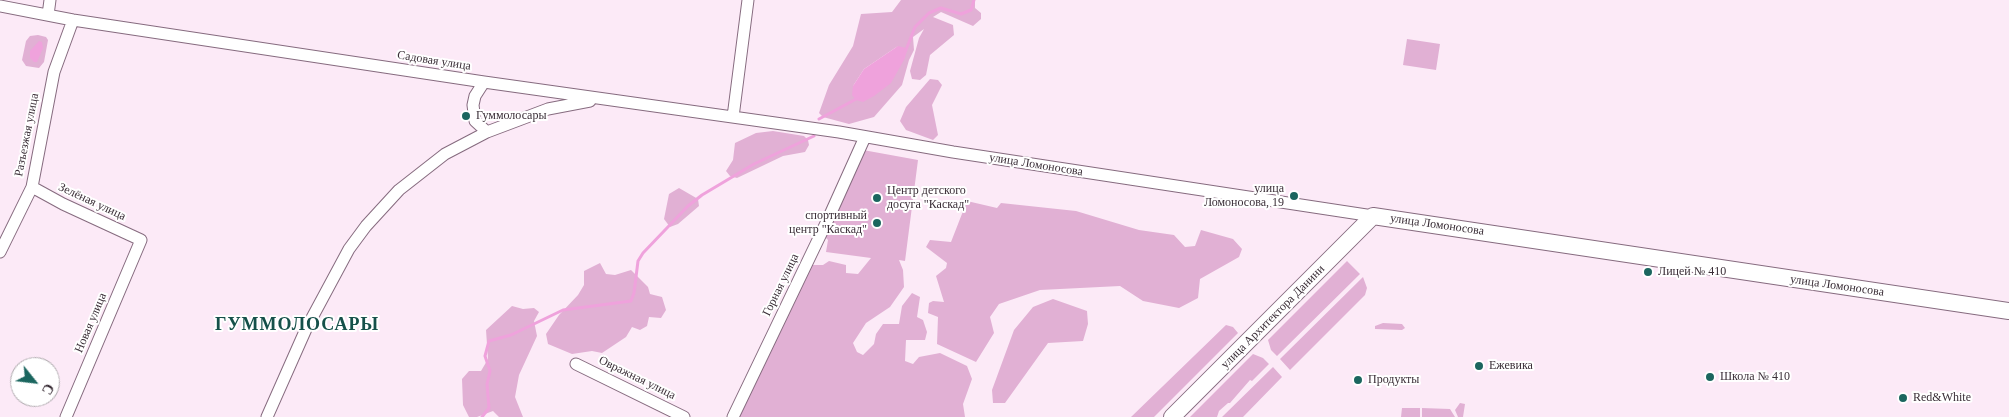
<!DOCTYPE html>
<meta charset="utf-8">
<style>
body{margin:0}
#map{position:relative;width:2009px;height:417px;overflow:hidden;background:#fceaf7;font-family:"Times New Roman",serif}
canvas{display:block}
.north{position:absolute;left:10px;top:357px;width:50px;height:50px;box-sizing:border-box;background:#fff;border:1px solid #b0abaf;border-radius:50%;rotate:119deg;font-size:14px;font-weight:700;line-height:20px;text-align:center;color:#3a2e37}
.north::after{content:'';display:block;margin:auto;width:18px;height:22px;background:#1b665f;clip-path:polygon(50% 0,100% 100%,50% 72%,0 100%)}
</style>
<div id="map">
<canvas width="2009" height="417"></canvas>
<div class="north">С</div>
</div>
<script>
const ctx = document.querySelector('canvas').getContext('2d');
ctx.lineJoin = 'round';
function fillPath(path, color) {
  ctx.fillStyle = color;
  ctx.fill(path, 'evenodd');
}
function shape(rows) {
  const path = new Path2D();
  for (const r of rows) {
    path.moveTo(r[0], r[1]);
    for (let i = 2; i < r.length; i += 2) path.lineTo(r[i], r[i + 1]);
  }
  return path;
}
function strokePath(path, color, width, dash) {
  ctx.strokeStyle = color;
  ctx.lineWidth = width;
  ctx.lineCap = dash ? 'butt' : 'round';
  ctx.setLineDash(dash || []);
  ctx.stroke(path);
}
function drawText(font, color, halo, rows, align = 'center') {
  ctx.font = font + ' "Times New Roman",serif';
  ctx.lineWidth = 4;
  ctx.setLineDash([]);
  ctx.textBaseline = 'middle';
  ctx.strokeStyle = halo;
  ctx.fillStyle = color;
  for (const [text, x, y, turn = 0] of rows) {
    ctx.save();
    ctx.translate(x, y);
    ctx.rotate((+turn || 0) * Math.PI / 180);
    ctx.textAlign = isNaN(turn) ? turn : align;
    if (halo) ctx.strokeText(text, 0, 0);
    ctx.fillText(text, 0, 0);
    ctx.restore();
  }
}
const green = shape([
 [901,0,975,0,975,8,981,13,981,19,973,26,941,12,933,17,953,25,954,35,930,55,926,75,920,80,912,79,910,71,919,38,924,29,913,37,914,50,909,60,902,85,874,117,849,124,823,117,819,113,829,85,853,46,861,14,892,12],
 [898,46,853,86,864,69],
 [38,35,46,37,48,40,44,62,39,68,26,66,22,60,26,41,30,36],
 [1407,39,1440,44,1436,70,1403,65],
 [930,79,938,80,942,85,932,105,938,135,933,140,906,130,900,121,906,107],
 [773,131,804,136,808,140,809,145,805,152,783,156,737,178,730,176,726,171,733,160,735,143,756,133],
 [863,150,918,160,905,261,899,260,903,270,904,287,890,307,866,323,853,343,857,352,863,355,874,344,876,334,883,324,899,324,902,306,912,293,920,297,917,317,923,320,927,332,925,340,906,340,905,361,913,364,919,357,940,353,967,366,972,379,963,404,965,417,739,417,812,265,823,265,829,261,846,265,846,273,858,274,871,258,826,252,828,240,824,236],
 [679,188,698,199,699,206,678,224,670,227,664,219,669,194],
 [967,201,997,208,1001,203,1076,211,1139,230,1174,235,1185,247,1195,246,1201,230,1233,239,1242,249,1239,257,1200,279,1198,298,1179,308,1143,301,1120,286,1040,290,999,304,990,317,994,333,976,362,937,344,938,317,928,313,929,303,933,301,944,302,936,276,946,268,947,263,926,247,930,240,951,242],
 [1347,261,1360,274,1277,356,1271,350,1268,340],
 [600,263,606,274,615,275,631,270,648,287,650,294,662,297,666,310,661,318,649,317,647,326,640,330,632,327,626,337,602,353,592,351,572,354,548,344,546,334,559,315,578,295,584,285,584,271],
 [1363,277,1367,288,1365,295,1290,370,1280,359],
 [1053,299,1087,311,1088,324,1083,341,1048,343,1005,403,993,403,992,390,1014,330,1033,307],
 [512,306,523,309,534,308,539,312,534,321,537,336,519,375,515,397,523,417,499,417,493,411,477,417,469,417,463,405,462,379,469,371,481,371,488,359,486,330],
 [1383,323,1402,324,1405,328,1402,330,1375,329,1375,326],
 [1226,325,1233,327,1238,333,1154,417,1131,417],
 [1253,354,1263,358,1269,364,1252,381,1250,380,1230,403,1228,403,1219,411,1217,417,1190,417],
 [1273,367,1282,377,1243,417,1222,417],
 [1460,403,1465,404,1463,417,1458,417,1455,410],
 [1402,408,1420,408,1420,417,1401,417],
 [1422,408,1450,409,1455,417,1422,417]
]);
const water = shape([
 [39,41,42,42,43,48,37,62,34,62,30,58,30,51],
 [898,46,906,48,905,58,891,83,874,96,863,102,856,100,852,95,853,86,864,69]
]);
const stream = shape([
 [904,55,915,27,929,13,941,8,961,14,971,10,974,0],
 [819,119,858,98],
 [482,417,489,408,487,384,490,371,485,356,489,341,511,335,563,310,631,301,634,293,638,261,643,253,688,206,702,195,754,164,814,136]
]);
const street = shape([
 [0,6,73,20,484,82,839,132,953,152,1373,216],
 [48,15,50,0],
 [484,82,475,96,473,105,475,121,487,132],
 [733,117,748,0],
 [32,187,63,204,141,240,66,417],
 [0,252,32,187,54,72,73,20],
 [576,364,684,417],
 [267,417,306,329,349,249,366,226,399,190,445,154,487,132,548,109,590,101],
 [733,417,829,217,865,137]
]);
const secondary = shape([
 [1172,417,1373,216,2009,311]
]);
const markers = [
 [466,116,5,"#1b665f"],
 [1294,196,5,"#1b665f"],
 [877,198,5,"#1b665f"],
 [877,223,5,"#1b665f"],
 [1648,272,5,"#1b665f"],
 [1479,366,5,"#1b665f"],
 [1710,377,5,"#1b665f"],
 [1358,380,5,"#1b665f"],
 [1903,398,5,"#1b665f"]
];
const streetNames = [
 ["Садовая улица",434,61,9],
 ["Разъезжая улица",27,135,-79],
 ["улица Ломоносова",1036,165,9],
 ["Зелёная улица",92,202,25],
 ["улица Ломоносова",1437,225,8],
 ["Горная улица",781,285,-64],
 ["улица Ломоносова",1837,286,8],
 ["улица Архитектора Данини",1273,317,-45],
 ["Новая улица",91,323,-67],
 ["Овражная улица",637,378,26]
];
const poiNames = [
 ["Гуммолосары",476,116],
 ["улица",1284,189,"right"],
 ["Ломоносова, 19",1284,203,"right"],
 ["Центр детского",887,191],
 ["досуга \"Каскад\"",887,205],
 ["спортивный",867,216,"right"],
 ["центр \"Каскад\"",867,230,"right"],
 ["Лицей № 410",1658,272],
 ["Ежевика",1489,366],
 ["Школа № 410",1720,377],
 ["Продукты",1368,380],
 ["Red&White",1913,398]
];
const districtNames = [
 ["ГУММОЛОСАРЫ",297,325]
];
fillPath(green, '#e1b0d4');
fillPath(water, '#efa2dc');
strokePath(stream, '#efa2dc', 3);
strokePath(street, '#866b7f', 13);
strokePath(secondary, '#866b7f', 18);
strokePath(street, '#fff', 11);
strokePath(secondary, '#fff', 16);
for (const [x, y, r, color] of markers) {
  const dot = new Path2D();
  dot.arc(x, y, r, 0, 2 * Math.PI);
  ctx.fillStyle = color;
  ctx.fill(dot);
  strokePath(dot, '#fff', 2);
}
drawText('12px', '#3a2e37', '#fff', streetNames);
drawText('12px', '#3a2e37', '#fff', poiNames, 'left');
ctx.letterSpacing = '1px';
drawText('bold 18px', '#15504a', '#fff', districtNames);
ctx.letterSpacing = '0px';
</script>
